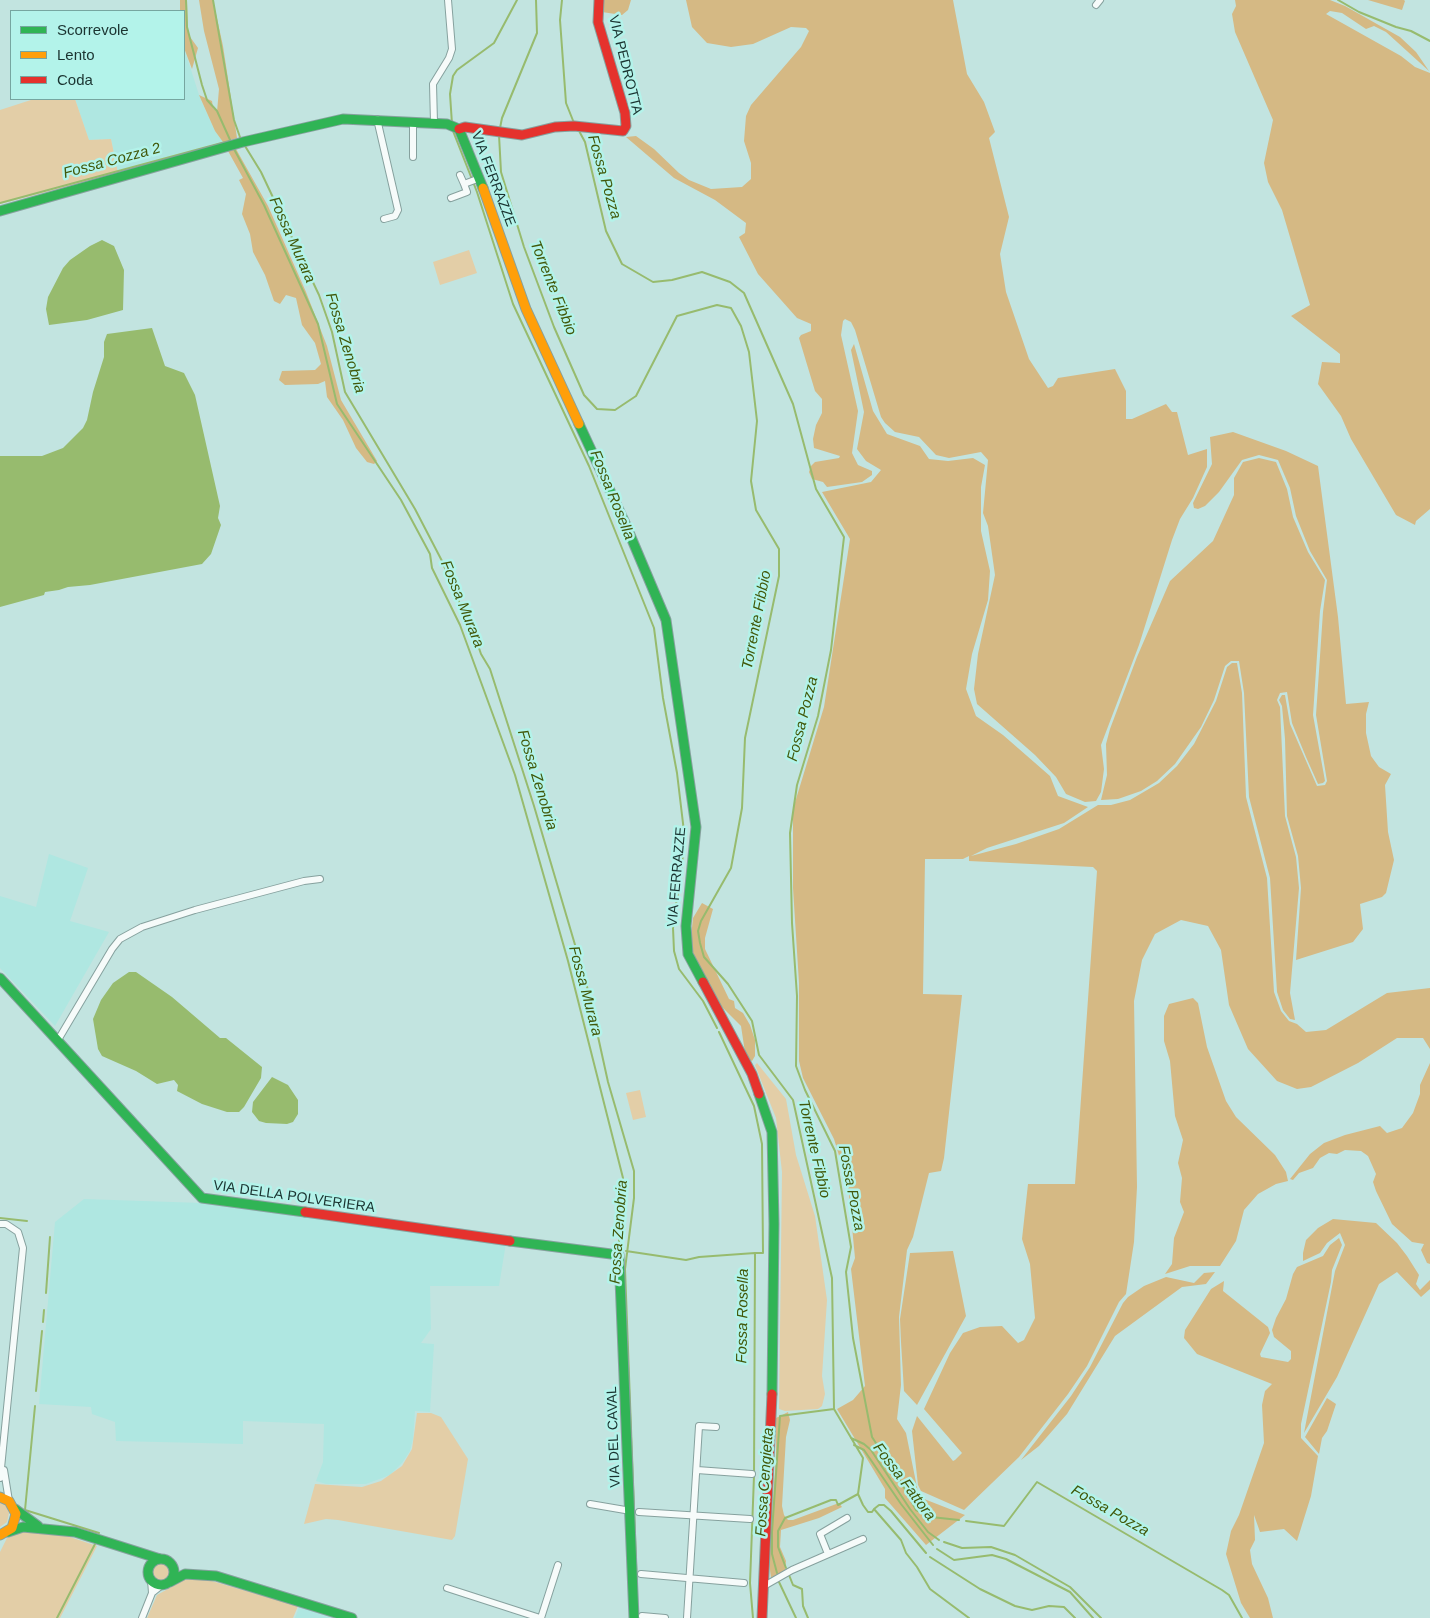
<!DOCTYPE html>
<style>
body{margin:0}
#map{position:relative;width:1430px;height:1618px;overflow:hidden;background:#c2e4e0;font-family:Helvetica,sans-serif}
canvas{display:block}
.legend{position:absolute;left:10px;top:10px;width:175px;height:90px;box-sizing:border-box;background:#b3f3ea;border:1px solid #76a6a0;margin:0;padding:6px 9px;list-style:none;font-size:15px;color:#1a3330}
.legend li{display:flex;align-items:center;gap:10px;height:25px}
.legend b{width:25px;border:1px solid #76a6a0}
</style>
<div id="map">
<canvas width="1430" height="1618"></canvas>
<ul class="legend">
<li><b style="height:6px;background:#30b455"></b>Scorrevole</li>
<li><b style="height:6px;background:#ff9f0a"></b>Lento</li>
<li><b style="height:6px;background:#e5322d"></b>Coda</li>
</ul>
</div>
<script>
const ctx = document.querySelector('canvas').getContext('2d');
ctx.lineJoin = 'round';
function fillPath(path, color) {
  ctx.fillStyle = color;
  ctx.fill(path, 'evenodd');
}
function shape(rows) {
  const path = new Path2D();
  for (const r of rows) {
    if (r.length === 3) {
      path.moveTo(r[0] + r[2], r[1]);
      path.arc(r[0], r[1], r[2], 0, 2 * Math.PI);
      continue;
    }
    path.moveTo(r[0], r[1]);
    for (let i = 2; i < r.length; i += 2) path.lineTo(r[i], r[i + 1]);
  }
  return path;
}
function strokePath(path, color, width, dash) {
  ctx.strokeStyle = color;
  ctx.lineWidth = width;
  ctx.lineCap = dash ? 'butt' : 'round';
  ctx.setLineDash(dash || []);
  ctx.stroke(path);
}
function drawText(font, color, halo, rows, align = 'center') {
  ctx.font = font + ' Helvetica,sans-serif';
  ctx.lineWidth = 5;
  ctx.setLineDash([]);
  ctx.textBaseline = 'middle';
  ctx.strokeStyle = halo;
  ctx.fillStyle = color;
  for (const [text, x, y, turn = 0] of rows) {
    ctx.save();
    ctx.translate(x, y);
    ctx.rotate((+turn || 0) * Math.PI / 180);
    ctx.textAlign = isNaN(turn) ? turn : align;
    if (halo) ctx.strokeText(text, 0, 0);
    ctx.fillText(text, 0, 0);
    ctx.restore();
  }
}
const built = shape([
 [184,48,200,98,215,131,223,142,118,173,111,139,89,140,75,99,184,99],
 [49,854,88,868,70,921,109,932,55,1026,0,968,0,896,36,907],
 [84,1199,202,1203,506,1243,499,1286,430,1286,431,1329,421,1343,434,1344,430,1412,415,1411,413,1439,410,1451,402,1463,390,1475,366,1484,326,1484,316,1481,323,1462,324,1424,243,1421,243,1444,116,1441,115,1422,92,1414,91,1407,39,1404,55,1222],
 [299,1607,333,1618,295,1618]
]);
const green = shape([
 [34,99,75,99,89,140,111,139,118,173,0,204,0,110],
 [469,250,477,273,440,285,433,262],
 [757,1063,786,1099,796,1155,815,1216,827,1300,822,1376,825,1394,822,1406,818,1409,785,1411,779,1409,782,1172,776,1118,755,1065],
 [640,1090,646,1117,633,1120,626,1093],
 [417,1413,431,1413,441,1417,468,1459,455,1536,452,1540,338,1520,326,1519,304,1524,315,1484,362,1487,381,1481,402,1466,412,1449],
 [0,1502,6,1505,9,1513,7,1522,0,1527],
 [25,1531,64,1535,97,1546,60,1618,0,1618,0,1552,7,1538],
 [161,1571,9],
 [198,1577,298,1606,293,1618,147,1618,157,1595,184,1580]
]);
const forest = shape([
 [180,0,187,0,188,34,198,48,192,69,184,48,184,11,180,11],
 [199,0,213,0,223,46,237,138,223,142,215,131,199,95,212,101,213,108,217,112,219,89,204,31],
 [602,0,631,0,628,10,622,15,602,12],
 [686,0,953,0,967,74,984,102,995,132,989,138,1009,217,1000,254,1006,292,1029,359,1048,388,1053,386,1058,378,1115,369,1126,391,1126,419,1132,419,1166,404,1172,412,1177,412,1188,455,1207,449,1207,467,1193,498,1180,519,1172,540,1139,645,1101,745,1104,769,1101,792,1096,801,1085,802,1066,794,1056,777,1035,755,977,704,974,689,978,654,995,575,988,526,983,513,988,460,981,452,949,458,936,455,919,437,895,432,885,423,881,417,855,330,851,322,845,319,843,321,841,335,858,411,852,453,858,465,872,471,872,475,862,482,827,487,823,482,812,479,809,472,811,466,815,462,839,458,840,456,814,448,813,439,816,425,822,413,822,399,815,391,799,338,801,335,811,331,811,324,797,318,758,274,739,237,745,233,746,223,715,200,674,178,626,137,636,136,654,149,679,173,689,180,711,189,742,187,751,179,751,163,744,141,746,116,751,105,801,47,809,31,806,28,791,27,753,44,731,47,707,43,692,27],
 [1235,0,1330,0,1345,6,1400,37,1416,52,1429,71,1386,32,1374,26,1366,29,1342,13,1330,11,1326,14,1401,56,1415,67,1430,73,1430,509,1416,521,1415,525,1396,515,1351,439,1341,416,1318,384,1322,362,1340,363,1340,354,1291,316,1310,305,1282,210,1268,182,1264,163,1273,120,1235,32,1232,14,1236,6],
 [1368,0,1404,0,1405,1,1402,10],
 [236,149,268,206,306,292,327,346,341,400,377,461,374,464,367,462,356,448,343,420,327,397,325,381,318,384,285,385,279,380,282,371,315,370,321,364,315,343,302,325,296,298,286,295,280,304,274,301,265,275,253,252,250,234,242,214,246,194,239,180,243,178,228,151],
 [854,344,873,411,887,434,920,446,929,459,948,461,973,458,985,465,981,487,981,531,990,571,988,600,972,654,966,689,976,716,1003,735,1050,776,1058,796,1088,807,1064,823,987,848,971,856,1016,844,1059,829,1098,805,1111,805,1130,800,1159,783,1177,766,1194,744,1216,701,1227,667,1232,663,1237,663,1242,693,1246,797,1267,878,1274,992,1281,1011,1289,1021,1297,1024,1306,1032,1326,1030,1387,993,1430,988,1430,1049,1423,1038,1397,1038,1358,1063,1311,1087,1297,1089,1277,1081,1248,1049,1229,1005,1221,950,1208,926,1181,920,1155,934,1142,960,1134,1001,1137,1187,1134,1242,1126,1294,1119,1302,1087,1366,1068,1394,1019,1457,964,1510,921,1491,918,1485,912,1431,917,1416,953,1461,955,1460,962,1453,924,1409,950,1353,963,1333,980,1327,1002,1326,1018,1343,1024,1340,1035,1318,1030,1264,1022,1239,1028,1184,1075,1184,1097,871,1093,867,969,861,969,856,963,859,925,859,923,994,962,995,944,1158,941,1171,929,1173,913,1237,907,1250,899,1317,901,1385,897,1419,906,1433,919,1497,965,1515,926,1545,885,1498,885,1489,837,1409,853,1400,865,1386,851,1269,855,1258,848,1185,834,1139,803,1078,799,1061,799,983,793,888,793,809,824,707,850,539,822,492,871,482,881,470,866,461,857,449,864,412,851,350],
 [1233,432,1286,451,1318,466,1338,617,1346,704,1369,702,1366,714,1366,733,1371,756,1379,767,1391,774,1385,785,1388,832,1394,860,1386,893,1382,897,1360,904,1363,929,1353,942,1296,960,1301,888,1298,856,1287,816,1285,739,1282,706,1279,700,1282,695,1285,695,1290,724,1317,786,1325,785,1327,781,1316,715,1323,612,1327,580,1310,551,1296,516,1290,488,1278,460,1259,455,1242,460,1219,492,1205,506,1198,509,1194,508,1193,503,1212,464,1210,437],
 [1259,458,1276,462,1287,489,1293,517,1308,552,1325,580,1320,611,1313,715,1325,781,1323,783,1318,784,1306,757,1292,723,1287,692,1280,693,1277,700,1280,707,1285,816,1296,857,1299,888,1290,993,1295,1020,1290,1019,1283,1010,1277,992,1270,878,1249,797,1244,693,1239,661,1231,661,1225,666,1214,700,1201,727,1175,764,1157,781,1141,791,1118,799,1101,800,1107,775,1106,744,1110,729,1137,657,1170,581,1213,541,1234,495,1234,478,1243,462],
 [702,903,713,909,705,938,705,949,729,999,734,1001,735,1008,743,1013,750,1025,755,1040,755,1056,752,1061,746,1059,741,1026,719,1004,690,947,693,918],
 [1193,998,1198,1003,1207,1047,1226,1101,1236,1117,1275,1155,1286,1172,1288,1181,1276,1184,1258,1194,1244,1210,1236,1241,1220,1266,1190,1266,1165,1274,1172,1264,1174,1238,1184,1212,1180,1202,1182,1178,1178,1163,1183,1140,1175,1116,1170,1061,1164,1041,1164,1016,1169,1004],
 [1430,1063,1430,1264,1427,1263,1421,1250,1424,1244,1412,1242,1392,1224,1376,1191,1373,1182,1376,1174,1368,1156,1361,1151,1345,1150,1337,1154,1329,1153,1320,1158,1313,1168,1299,1173,1293,1180,1290,1179,1310,1154,1324,1143,1345,1135,1380,1126,1387,1133,1402,1128,1413,1113,1420,1094,1420,1085],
 [1333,1219,1376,1223,1397,1243,1407,1256,1419,1275,1416,1284,1420,1290,1430,1280,1430,1289,1421,1297,1397,1272,1379,1284,1337,1377,1304,1433,1335,1271,1345,1245,1340,1233,1327,1243,1320,1253,1303,1261,1303,1253,1306,1240,1318,1228],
 [1339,1238,1342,1245,1332,1270,1331,1282,1301,1424,1301,1438,1318,1456,1311,1496,1297,1541,1284,1529,1260,1532,1254,1515,1255,1540,1250,1550,1252,1564,1268,1598,1273,1618,1250,1618,1241,1603,1226,1554,1231,1531,1239,1515,1264,1443,1262,1405,1265,1391,1272,1384,1197,1354,1184,1338,1185,1330,1211,1289,1224,1281,1223,1291,1268,1327,1270,1333,1260,1354,1261,1357,1288,1362,1291,1359,1291,1351,1274,1337,1272,1330,1276,1318,1286,1299,1293,1274,1297,1267,1323,1256,1330,1245],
 [953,1251,966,1316,917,1405,904,1391,901,1342,900,1319,910,1253],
 [1215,1272,1206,1284,1182,1287,1115,1336,1067,1414,1039,1446,1021,1460,1071,1396,1090,1367,1123,1303,1128,1297,1144,1286,1166,1277,1194,1283,1204,1273],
 [1327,1398,1336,1404,1327,1431,1322,1438,1319,1454,1305,1437],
 [788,1412,790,1420,786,1437,782,1506,784,1515,788,1520,793,1520,839,1503,842,1507,819,1518,781,1530,780,1547,786,1561,785,1570,781,1574,771,1578,769,1562,776,1455,776,1418]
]);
const water = shape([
 [102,240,114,246,124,270,123,310,87,320,49,325,46,309,48,297,63,268,70,260,90,246],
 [152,328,165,366,184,373,195,395,220,506,218,518,221,525,211,554,202,564,90,585,68,587,59,590,45,592,44,595,0,607,0,456,42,456,63,448,83,428,87,420,93,392,104,357,104,342,107,334],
 [129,972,136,972,172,997,220,1038,226,1038,262,1067,261,1078,244,1107,239,1112,227,1112,202,1104,177,1091,178,1085,174,1080,157,1084,136,1071,102,1056,98,1049,93,1019,101,1000,113,983],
 [272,1077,288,1085,298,1100,298,1114,293,1122,287,1124,266,1123,259,1121,252,1112,253,1102]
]);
const stream = shape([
 [186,0,187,27,202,85,207,100,217,111,231,142],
 [213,0,234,120,241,140],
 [562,0,560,20,566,103,574,123],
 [1338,0,1359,12,1396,27,1411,31,1430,41],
 [452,124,450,94,453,76,457,70,494,43,517,0],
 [500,128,502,118,537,33,536,0],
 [578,129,585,142,606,231,622,264,653,282,672,280,702,272,730,282,744,293,793,404,816,489,844,537,831,650,818,716,797,785,790,833,792,923,797,996,796,1066,805,1090,835,1151,851,1247,846,1272,853,1338,872,1437,901,1482,916,1510,931,1517,959,1520],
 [453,131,477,192,513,304,589,466,654,628,663,698,677,773,685,840,673,928,674,951,679,969,703,1001,717,1028],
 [499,135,501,172,524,247,554,327,584,395,597,409,615,410,636,396,677,316,717,305,731,308,741,326,749,352,757,421,751,481,756,510,779,549,779,576,745,738,742,808,731,868,701,921,698,931,700,943,704,957,728,984,752,1021,759,1055,793,1100,832,1278,834,1409,863,1458,858,1494,863,1505,868,1512,872,1512,874,1509,901,1540,906,1553,917,1567,930,1589,969,1618],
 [245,146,261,172,319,295,332,332,345,392,415,509,442,561,462,609,470,622,481,654,490,669,534,806,586,982,608,1082,634,1171,634,1198,625,1269,637,1588],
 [234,149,264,205,318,324,337,404,401,500,430,554,432,568,460,625,515,775,568,961,623,1178,619,1242,616,1250,620,1250],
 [0,203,229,141],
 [719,1032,754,1106,762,1144,763,1253,755,1253,754,1476,750,1583,753,1618],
 [0,1218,27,1221],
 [626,1251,686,1260,699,1257,755,1253],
 [46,1293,50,1237],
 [43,1322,44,1310],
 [36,1391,42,1331],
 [35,1406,25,1510,99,1533],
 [851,1438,864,1444,871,1450,910,1509,928,1532,939,1540],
 [854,1445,864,1450,901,1504,933,1545],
 [874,1509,879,1505,884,1505,891,1511,926,1553],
 [966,1521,1004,1526,1037,1482,1222,1590,1229,1595,1242,1618],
 [944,1542,962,1548,991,1547,1015,1555,1070,1587,1101,1618],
 [937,1549,954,1560,992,1555,1006,1559,1070,1592,1093,1618],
 [930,1557,980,1589,1015,1606,1032,1610,1049,1606,1064,1607,1075,1618],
 [786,1568,778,1547,778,1531,785,1518,831,1500,836,1500,838,1505,858,1494],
 [777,1573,772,1554,772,1532,780,1416,834,1409],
 [789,1575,793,1585,802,1589,803,1606,808,1618],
 [779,1582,796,1618],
 [57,1618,95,1544]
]);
const street = shape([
 [1096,5,1100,0],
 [377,119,398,210,395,216,384,219],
 [434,123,433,84,449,58,452,49,448,0],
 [413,157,413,121],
 [460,175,464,184],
 [451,198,467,192,464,184,480,178],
 [58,1040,112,949,120,939,142,927,195,910,304,881,320,879],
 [0,1224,6,1224,18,1232,23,1248,0,1478],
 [4,1470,9,1501],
 [697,1470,752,1474],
 [590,1504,631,1511],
 [639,1512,750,1519],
 [828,1554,820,1534,847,1518],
 [641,1574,744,1583],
 [764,1586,792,1570,863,1539],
 [447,1588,540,1618],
 [152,1593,162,1585],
 [642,1616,665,1618],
 [142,1618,152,1593,151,1580],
 [541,1618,558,1565],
 [687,1618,699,1426,716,1427]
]);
const fast = shape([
 [0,211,243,142,343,119,447,124,459,129,483,188],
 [579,424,625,523,666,620,696,827,686,926,688,954,703,982],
 [0,978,202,1198,305,1212],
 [759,1094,772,1132,774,1224,772,1394],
 [510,1241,619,1255,634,1618],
 [15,1509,38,1526],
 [8,1532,23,1527,75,1532,160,1559],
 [161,1572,13],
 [170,1582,185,1574,216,1576,352,1618]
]);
const slow = shape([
 [483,188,526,309,579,424],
 [0,1497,9,1501,16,1514,12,1528,0,1535]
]);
const jam = shape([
 [459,129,465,127,522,135,555,127,574,126,623,131,626,126,625,113,598,22,599,0],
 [703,982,752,1074,759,1094],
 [305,1212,510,1241],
 [762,1618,772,1394]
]);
const streetNames = [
 ["VIA PEDROTTA",625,65,76],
 ["VIA FERRAZZE",493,179,69],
 ["VIA FERRAZZE",677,877,-85],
 ["VIA DELLA POLVERIERA",294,1197,8],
 ["VIA DEL CAVAL",614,1437,-92]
];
const waterNames = [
 ["Fossa Cozza 2",112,161,-15],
 ["Fossa Pozza",604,177,74],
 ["Fossa Murara",292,240,66],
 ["Torrente Fibbio",553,288,68],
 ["Fossa Zenobria",345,343,73],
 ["Fossa Rosella",612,495,68],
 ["Fossa Murara",462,604,68],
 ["Torrente Fibbio",757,620,-79],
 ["Fossa Pozza",803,719,-76],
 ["Fossa Zenobria",537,780,73],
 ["Fossa Murara",585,991,75],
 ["Torrente Fibbio",814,1149,77],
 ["Fossa Pozza",851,1188,79],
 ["Fossa Zenobria",619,1232,-86],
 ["Fossa Rosella",743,1316,-89],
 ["Fossa Cengietta",765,1482,-86],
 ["Fossa Fattora",904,1482,53],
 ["Fossa Pozza",1110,1511,30]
];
fillPath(built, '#afe7e1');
fillPath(green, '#e3cea7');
fillPath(forest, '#d5b984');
fillPath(water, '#97bb6e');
strokePath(stream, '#97bb6e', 2);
strokePath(street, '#86a19e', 8);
strokePath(fast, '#86a19e', 11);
strokePath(slow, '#86a19e', 11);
strokePath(jam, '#86a19e', 11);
strokePath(street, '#f6fbfa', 6);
strokePath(fast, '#30b455', 9);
strokePath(slow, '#ff9f0a', 9);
strokePath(jam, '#e5322d', 9);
drawText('14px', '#1a3330', '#b3f3ea', streetNames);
drawText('italic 15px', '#41580a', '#b3f3ea', waterNames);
</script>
